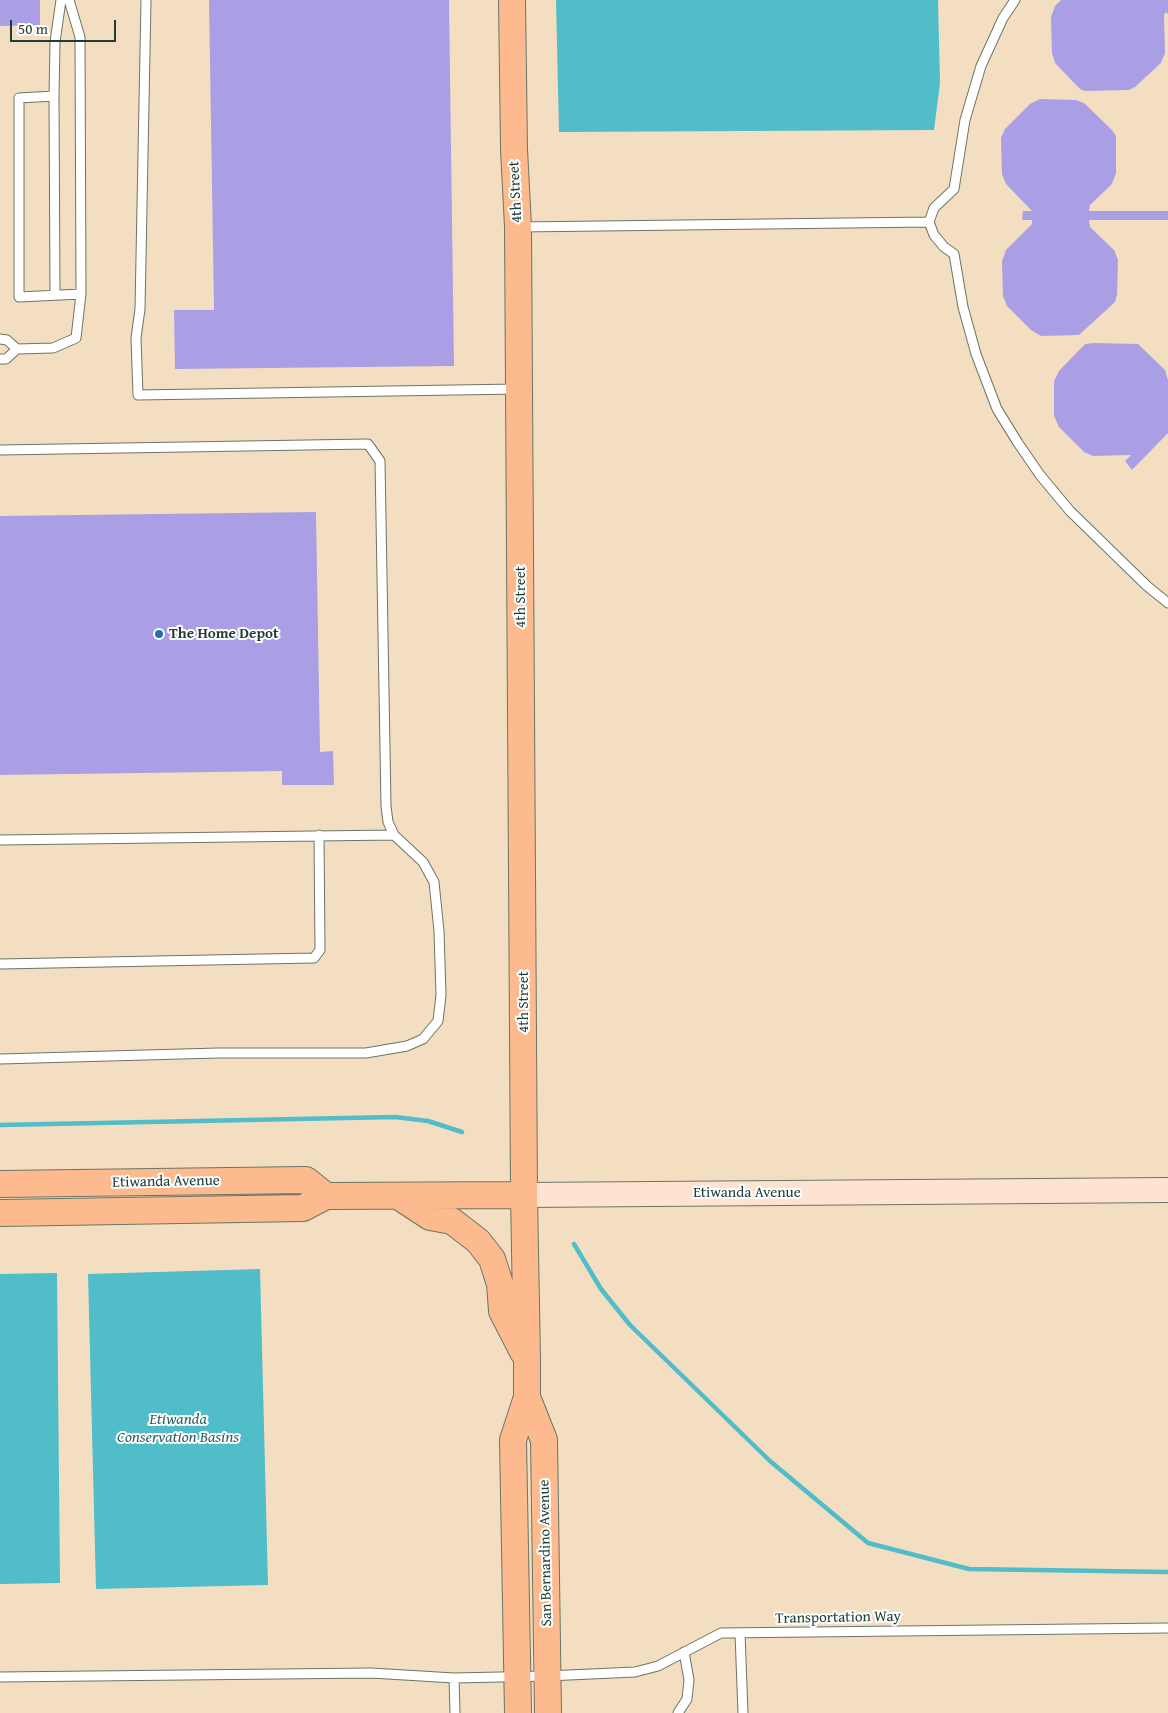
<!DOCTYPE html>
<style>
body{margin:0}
#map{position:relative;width:1168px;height:1713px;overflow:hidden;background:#f4dec2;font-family:"Gentium Book Plus",serif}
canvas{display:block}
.scale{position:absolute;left:10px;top:20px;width:106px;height:22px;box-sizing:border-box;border:2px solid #1f3d34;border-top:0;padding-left:6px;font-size:15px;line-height:18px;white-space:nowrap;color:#1f3d34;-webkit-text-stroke:4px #fff;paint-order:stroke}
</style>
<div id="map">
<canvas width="1168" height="1713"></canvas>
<div class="scale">50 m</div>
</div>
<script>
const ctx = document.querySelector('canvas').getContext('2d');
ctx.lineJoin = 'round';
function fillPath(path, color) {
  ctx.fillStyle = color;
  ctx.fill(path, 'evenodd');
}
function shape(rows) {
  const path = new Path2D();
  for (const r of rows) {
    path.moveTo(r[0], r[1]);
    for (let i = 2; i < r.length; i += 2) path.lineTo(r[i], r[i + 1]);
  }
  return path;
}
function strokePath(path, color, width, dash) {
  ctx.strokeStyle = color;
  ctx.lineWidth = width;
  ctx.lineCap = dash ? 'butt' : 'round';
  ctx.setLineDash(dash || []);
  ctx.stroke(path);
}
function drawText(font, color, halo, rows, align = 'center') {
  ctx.font = font + ' "Gentium Book Plus",serif';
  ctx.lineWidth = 4;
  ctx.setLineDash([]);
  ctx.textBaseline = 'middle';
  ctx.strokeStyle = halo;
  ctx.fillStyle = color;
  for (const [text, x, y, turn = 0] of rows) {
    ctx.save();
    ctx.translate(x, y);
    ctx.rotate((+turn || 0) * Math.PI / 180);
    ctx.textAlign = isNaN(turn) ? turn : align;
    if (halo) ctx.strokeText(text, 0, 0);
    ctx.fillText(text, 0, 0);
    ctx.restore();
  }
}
const water = shape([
 [556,0,938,0,940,83,934,130,559,132],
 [260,1269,268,1585,96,1589,88,1274],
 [57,1273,60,1583,0,1584,0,1274]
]);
const stream = shape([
 [0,1125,395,1117,428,1121,462,1132],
 [574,1244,601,1289,630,1325,770,1461,868,1543,969,1569,1168,1572]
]);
const building = shape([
 [0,0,40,0,40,25,0,26],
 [209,0,449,0,454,366,175,369,174,310,214,310],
 [1061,0,1168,0,1168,14,1166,12,1164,15,1165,53,1161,63,1135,87,1129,90,1085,91,1080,89,1055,63,1052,53,1051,17,1055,6],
 [1040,99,1076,100,1084,103,1112,130,1116,136,1116,173,1112,184,1090,205,1089,211,1168,211,1168,220,1089,220,1090,227,1114,250,1118,260,1117,295,1115,302,1079,335,1041,336,1031,330,1007,306,1003,296,1002,261,1006,250,1032,224,1032,220,1022,220,1023,211,1032,211,1006,184,1002,174,1001,138,1005,129,1030,104],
 [1094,343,1138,344,1165,370,1168,380,1168,433,1132,470,1125,461,1131,455,1093,456,1084,452,1059,427,1054,416,1054,381,1059,371,1085,344],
 [316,512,320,752,333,751,334,785,282,785,282,771,0,775,0,516]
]);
const lane = shape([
 [61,0,55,42,54,96,19,98,19,297,81,294],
 [146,0,140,309,136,338,138,395,518,389],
 [1015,0,1003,18,981,66,965,120,954,189,934,208,929,222,934,235,944,247,954,254,963,307,976,354,997,409,1018,443,1040,475,1070,511,1147,586,1168,603],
 [54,96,55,295],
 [519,227,929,222],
 [0,339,7,340,17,349],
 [0,359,6,359,17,349,53,348,76,338,81,294,80,37,69,0],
 [0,450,368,444,380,461,386,806,388,822,394,835,423,862,434,882,439,931,441,995,438,1021,423,1039,407,1046,366,1053,218,1053,0,1059],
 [0,840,394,835],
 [0,964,314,958,320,950,319,835],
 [740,1633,743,1713],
 [0,1677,371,1673,454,1678,547,1676,635,1672,658,1666,721,1633,1168,1628],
 [454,1678,455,1713],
 [678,1713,687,1699,689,1680,684,1652]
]);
const secondary = shape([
 [524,1195,1168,1190]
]);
const primary = shape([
 [512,0,514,149,518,227,524,1195,527,1360,527,1397,513,1440,518,1713],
 [0,1184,306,1180,326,1196],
 [398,1196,430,1217,452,1221,478,1241,492,1259,500,1284,502,1311,523,1352],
 [0,1213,303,1208,326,1196,524,1195],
 [527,1397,544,1440,548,1713]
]);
const markers = [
 [159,634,5,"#1f6fb2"]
];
const streetNames = [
 ["4th Street",516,192,-93],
 ["4th Street",521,597,-90],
 ["4th Street",524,1002,-90],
 ["Etiwanda Avenue",166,1182,-1],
 ["Etiwanda Avenue",747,1193],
 ["San Bernardino Avenue",546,1553,-91],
 ["Transportation Way",838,1618,-1]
];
const poiNames = [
 ["The Home Depot",169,634]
];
const waterNames = [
 ["Etiwanda",178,1420],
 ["Conservation Basins",178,1438]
];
fillPath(water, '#50bdc9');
strokePath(stream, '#50bdc9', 4.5);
fillPath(building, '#aa9fe4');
strokePath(lane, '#6a7566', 11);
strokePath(secondary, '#6a7566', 26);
strokePath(primary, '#6a7566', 28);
strokePath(lane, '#fff', 9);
strokePath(secondary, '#fee3d2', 24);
strokePath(primary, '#fcba8e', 26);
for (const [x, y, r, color] of markers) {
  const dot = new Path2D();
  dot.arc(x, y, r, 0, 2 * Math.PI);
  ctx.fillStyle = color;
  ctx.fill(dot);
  strokePath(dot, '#fff', 2);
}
drawText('15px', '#1f3d34', '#fff', streetNames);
drawText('bold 15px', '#1f3d34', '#fff', poiNames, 'left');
drawText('italic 16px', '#2e6361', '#fff', waterNames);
</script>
